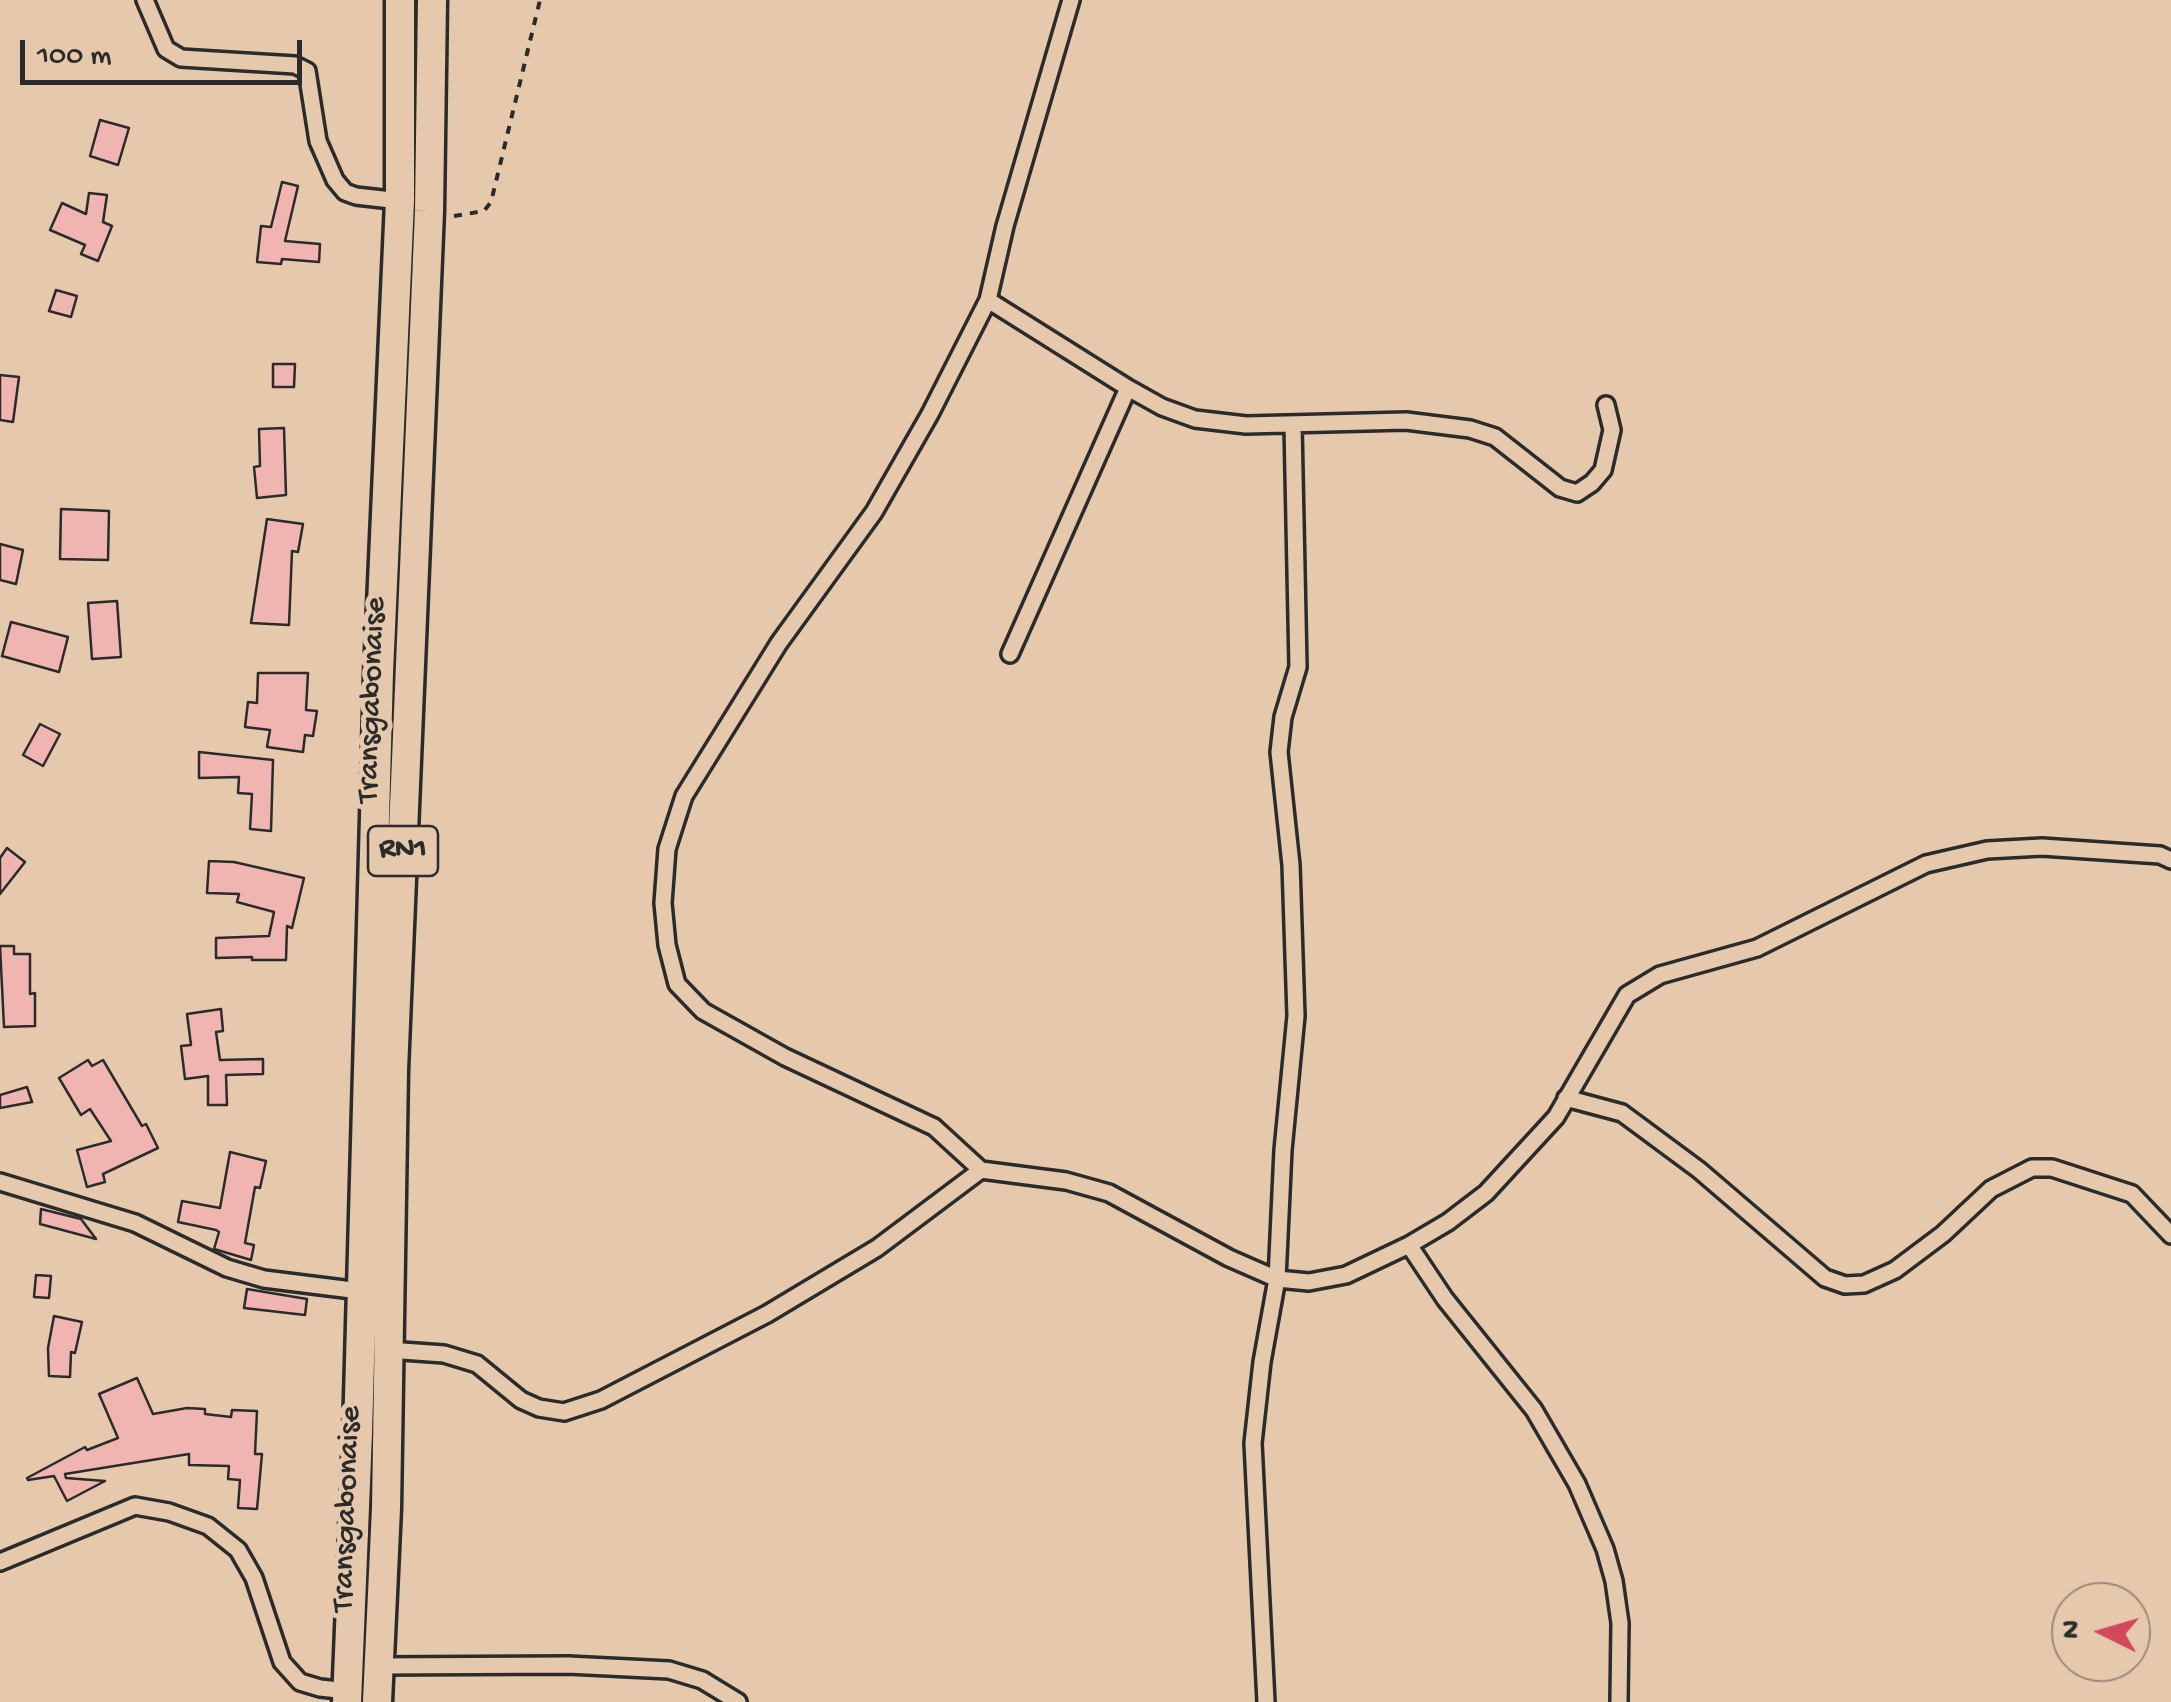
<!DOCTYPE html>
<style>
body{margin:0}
#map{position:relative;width:2171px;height:1702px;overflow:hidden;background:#e6c9ad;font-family:"Gochi Hand",sans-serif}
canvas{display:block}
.north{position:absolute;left:2051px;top:1582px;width:100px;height:100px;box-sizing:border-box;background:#e6c9ad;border:2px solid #9b8a79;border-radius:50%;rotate:275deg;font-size:28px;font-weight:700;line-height:40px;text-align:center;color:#2b2b2b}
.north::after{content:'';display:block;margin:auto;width:35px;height:45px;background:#d1495b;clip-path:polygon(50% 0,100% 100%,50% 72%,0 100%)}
.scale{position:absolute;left:20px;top:40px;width:282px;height:45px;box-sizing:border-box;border:5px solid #2b2b2b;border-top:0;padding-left:12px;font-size:30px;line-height:35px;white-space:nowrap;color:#2b2b2b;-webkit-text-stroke:8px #e6c9ad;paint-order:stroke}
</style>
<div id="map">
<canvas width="2171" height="1702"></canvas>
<div class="north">N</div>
<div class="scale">100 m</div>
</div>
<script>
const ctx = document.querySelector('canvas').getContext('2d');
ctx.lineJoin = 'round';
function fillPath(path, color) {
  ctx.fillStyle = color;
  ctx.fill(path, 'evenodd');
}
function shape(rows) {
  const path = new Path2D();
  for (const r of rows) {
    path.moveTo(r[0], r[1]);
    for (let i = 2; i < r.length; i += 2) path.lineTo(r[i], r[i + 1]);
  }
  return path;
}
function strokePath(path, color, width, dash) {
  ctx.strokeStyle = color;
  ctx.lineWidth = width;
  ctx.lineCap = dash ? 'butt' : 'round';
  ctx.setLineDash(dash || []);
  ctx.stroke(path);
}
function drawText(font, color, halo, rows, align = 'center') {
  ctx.font = font + ' "Gochi Hand",sans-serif';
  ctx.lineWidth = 10;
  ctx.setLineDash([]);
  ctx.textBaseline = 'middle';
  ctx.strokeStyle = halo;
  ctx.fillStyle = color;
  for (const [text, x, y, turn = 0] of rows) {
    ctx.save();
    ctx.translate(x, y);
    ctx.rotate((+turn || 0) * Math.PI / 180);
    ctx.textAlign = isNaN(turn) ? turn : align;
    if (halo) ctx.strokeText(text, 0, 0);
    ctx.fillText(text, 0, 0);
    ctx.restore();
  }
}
const building = shape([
 [100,120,129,128,118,165,90,156,100,120],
 [282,182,298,186,285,241,320,244,319,262,282,259,281,264,257,262,261,226,271,227,282,182],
 [89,193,107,195,103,222,112,226,98,261,81,254,85,245,50,230,62,203,86,214,89,193],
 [56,290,77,296,71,317,49,311,56,290],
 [273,364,295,364,294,387,273,387,273,364],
 [0,375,19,377,13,422,0,420,0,375],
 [284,428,286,495,257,498,254,467,260,466,259,429,284,428],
 [61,509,109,511,108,560,60,559,61,509],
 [267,519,303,524,298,552,292,551,289,625,251,623,267,519],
 [0,544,23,550,16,584,0,580,0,544],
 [117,601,121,657,92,659,88,603,117,601],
 [11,622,68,637,59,672,2,656,11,622],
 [258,673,308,673,306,710,317,711,313,736,305,735,303,752,267,747,270,730,245,727,248,702,257,703,258,673],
 [40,724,60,734,43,766,23,755,40,724],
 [199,752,273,760,271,831,250,829,252,794,238,793,239,777,199,778,199,752],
 [7,848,25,862,0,894,0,858,7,848],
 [209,861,234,862,304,878,292,928,287,926,286,960,252,960,252,957,216,958,216,938,269,936,274,912,237,902,239,894,207,893,209,861],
 [0,946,14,946,14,954,30,954,30,994,35,993,35,1026,4,1027,0,946],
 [221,1009,223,1031,216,1032,220,1060,263,1059,263,1074,226,1075,227,1105,208,1105,208,1076,185,1079,181,1046,191,1045,187,1014,221,1009],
 [88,1060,92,1066,103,1060,142,1126,146,1124,158,1148,103,1174,105,1182,87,1187,77,1150,111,1141,90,1109,81,1115,59,1078,88,1060],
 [27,1087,32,1102,0,1108,0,1095,27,1087],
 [230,1152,266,1161,260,1188,255,1187,245,1243,254,1245,251,1260,214,1249,219,1232,216,1230,178,1222,182,1201,220,1208,230,1152],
 [41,1209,81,1219,96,1239,40,1224,41,1209],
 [36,1275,51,1276,49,1298,34,1297,36,1275],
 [247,1289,307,1299,305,1315,244,1308,247,1289],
 [54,1316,82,1322,75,1353,71,1352,70,1377,49,1376,48,1348,54,1316],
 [137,1378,153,1414,187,1408,205,1409,205,1414,231,1417,232,1410,257,1411,255,1454,262,1454,257,1509,238,1508,240,1480,228,1479,229,1466,189,1465,189,1454,65,1474,66,1478,105,1481,67,1501,54,1476,28,1480,27,1478,85,1447,87,1450,118,1438,99,1394,137,1378]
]);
const path = shape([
 [454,216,484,211,491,202,540,0]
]);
const minor = shape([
 [145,0,166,49,181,58,295,65,307,71,318,141,335,180,345,192,356,196,400,201],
 [988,300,1128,388,1162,407,1195,419,1246,425,1406,421,1470,429,1495,437,1560,488,1577,493,1592,483,1603,470,1612,430,1606,405],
 [1010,654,1128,388],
 [1566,1098,1622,1113,1699,1170,1825,1278,1845,1285,1864,1284,1895,1270,1943,1234,1991,1189,2032,1168,2052,1168,2132,1194,2171,1235],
 [981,1170,934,1127,785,1057,703,1011,677,984,667,945,663,903,667,849,684,796,779,643,874,512,930,414,988,300,1005,226,1071,0],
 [0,1182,135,1223,227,1268,264,1279,360,1291],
 [1409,1245,1445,1299,1534,1410,1577,1484,1605,1549,1614,1581,1620,1623,1619,1702],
 [388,1350,444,1354,477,1364,521,1400,539,1408,564,1412,601,1400,767,1314,877,1248,981,1170,1066,1181,1109,1193,1229,1258,1277,1279,1309,1282,1346,1275,1409,1245,1448,1222,1486,1193,1556,1117,1627,995,1660,975,1757,948,1926,864,1987,850,2042,847,2160,855,2171,860],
 [0,1562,135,1506,169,1512,208,1526,238,1550,254,1578,282,1662,300,1682,320,1688,348,1691],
 [378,1666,568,1665,669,1670,702,1680,738,1702],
 [1266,1702,1253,1443,1262,1362,1277,1279,1283,1150,1296,1016,1291,865,1279,752,1283,717,1298,667,1293,425]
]);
const trunk = shape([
 [347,1702,358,1433,379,672,400,201,400,0],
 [377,1702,386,1508,393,1070,429,211,432,0]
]);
const shields = [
 [403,851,70]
];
const shieldNames = [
 ["RN1",403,851]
];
const streetNames = [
 ["Transgabonaise",374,700,-88],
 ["Transgabonaise",349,1509,-88]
];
fillPath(building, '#f0b5b0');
strokePath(building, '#2b2b2b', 2.5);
strokePath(minor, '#2b2b2b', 22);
strokePath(trunk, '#2b2b2b', 35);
strokePath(path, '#2b2b2b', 4, [8, 8]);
strokePath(minor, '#e6c9ad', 15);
strokePath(trunk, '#e6c9ad', 28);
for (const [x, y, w] of shields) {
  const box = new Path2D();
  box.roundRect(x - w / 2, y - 25, w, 50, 8);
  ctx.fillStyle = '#e6c9ad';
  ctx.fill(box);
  strokePath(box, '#2b2b2b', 2.5);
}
drawText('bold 30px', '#2b2b2b', null, shieldNames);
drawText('32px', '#2b2b2b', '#e6c9ad', streetNames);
</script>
